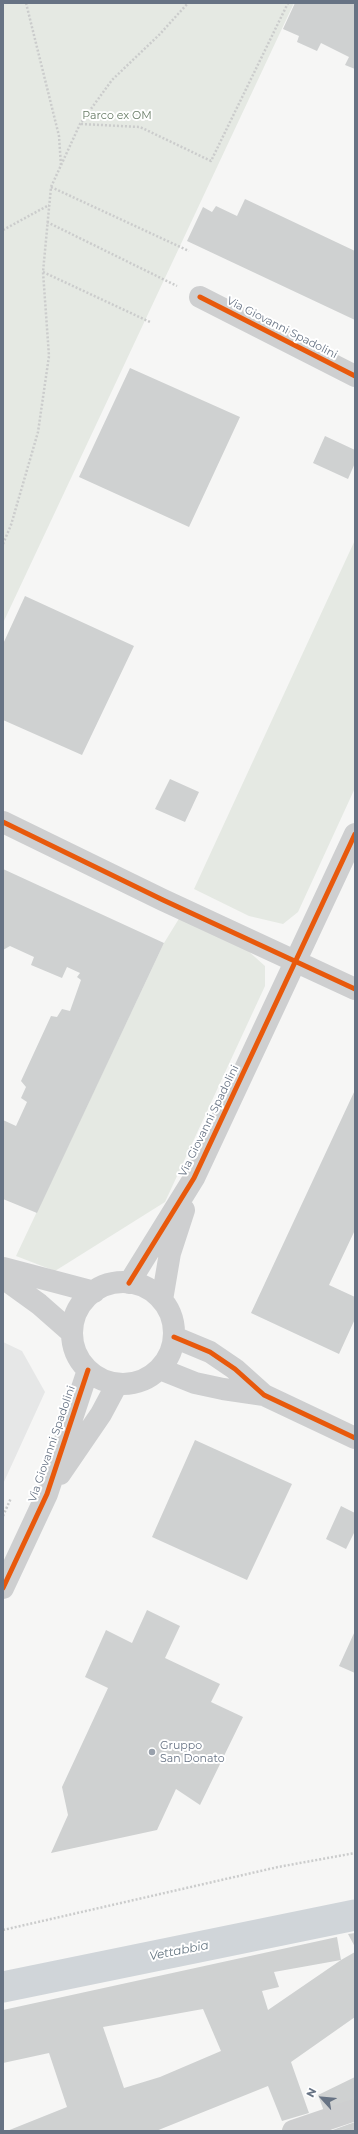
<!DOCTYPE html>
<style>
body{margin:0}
#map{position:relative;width:358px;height:2134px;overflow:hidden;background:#f6f6f5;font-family:Montserrat,sans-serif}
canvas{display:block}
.frame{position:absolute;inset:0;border:4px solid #677384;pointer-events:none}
.north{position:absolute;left:302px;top:2078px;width:40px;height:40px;-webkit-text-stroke:3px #fff;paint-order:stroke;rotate:297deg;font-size:11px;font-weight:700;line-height:16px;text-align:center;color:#677384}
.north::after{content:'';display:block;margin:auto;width:14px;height:18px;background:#677384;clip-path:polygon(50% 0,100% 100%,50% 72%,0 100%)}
</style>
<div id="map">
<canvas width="358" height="2134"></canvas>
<div class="frame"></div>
<div class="north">N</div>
</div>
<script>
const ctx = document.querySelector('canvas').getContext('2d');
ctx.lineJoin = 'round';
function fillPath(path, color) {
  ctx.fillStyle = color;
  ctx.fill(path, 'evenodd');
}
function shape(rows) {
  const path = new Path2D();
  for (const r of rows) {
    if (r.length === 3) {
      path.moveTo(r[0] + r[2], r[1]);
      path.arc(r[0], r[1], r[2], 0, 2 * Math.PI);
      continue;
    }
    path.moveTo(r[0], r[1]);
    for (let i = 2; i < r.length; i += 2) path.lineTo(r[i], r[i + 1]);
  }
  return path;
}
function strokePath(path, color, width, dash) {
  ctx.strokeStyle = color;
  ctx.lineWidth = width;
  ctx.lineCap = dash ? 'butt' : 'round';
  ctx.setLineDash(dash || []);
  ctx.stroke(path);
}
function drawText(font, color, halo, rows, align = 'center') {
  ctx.font = font + ' Montserrat,sans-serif';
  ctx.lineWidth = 4;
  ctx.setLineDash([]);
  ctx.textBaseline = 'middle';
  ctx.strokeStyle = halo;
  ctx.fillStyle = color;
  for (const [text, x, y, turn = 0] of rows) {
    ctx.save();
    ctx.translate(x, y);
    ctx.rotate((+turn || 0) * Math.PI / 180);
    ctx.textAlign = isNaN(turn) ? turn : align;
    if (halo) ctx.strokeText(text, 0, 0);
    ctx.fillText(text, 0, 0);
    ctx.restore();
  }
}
const built = shape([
 [3,1342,22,1351,45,1392,3,1484]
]);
const green = shape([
 [3,3,294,3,3,623],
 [355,540,355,788,298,912,283,924,249,916,194,889],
 [180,917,237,941,265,966,265,986,165,1202,55,1271,16,1256,164,943]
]);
const canal = shape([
 [3,1987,355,1915]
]);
const building = shape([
 [295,3,355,3,355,69,345,65,349,57,321,43,317,51,297,42,299,36,283,29],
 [245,199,355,251,355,320,187,241,203,207,212,212,216,206,237,216],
 [130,368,240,417,189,527,79,477],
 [325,436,355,450,355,463,348,479,313,463],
 [25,596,134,646,82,755,3,720,3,644],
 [170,779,199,792,185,822,155,809],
 [3,869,164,943,37,1213,3,1199,3,1120,16,1126,27,1102,21,1098,26,1087,21,1081,51,1016,57,1017,62,1009,70,1011,81,980,77,977,80,973,67,967,62,978,31,965,34,957,10,946,3,950],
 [355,1090,355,1230,329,1285,355,1297,355,1319,339,1354,251,1313],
 [195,1440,292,1484,247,1580,152,1537],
 [341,1506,355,1513,355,1531,346,1549,326,1539],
 [147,1610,180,1626,165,1658,220,1684,211,1702,243,1717,200,1805,176,1789,157,1830,51,1853,68,1815,62,1787,108,1688,85,1677,106,1630,132,1643],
 [355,1631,355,1673,339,1666],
 [355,1933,355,1947,348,1934],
 [337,1937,341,1960,355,1952,355,2017,291,2062,309,2113,282,2121,268,2086,156,2131,7,2131,67,2107,49,2053,3,2063,3,2010],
 [341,1960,268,2010,262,1991,279,1987,274,1972],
 [203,2009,221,2051,160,2077,124,2088,103,2027],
 [355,2077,355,2104,325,2114,318,2095],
 [355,2122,355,2131,330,2131]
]);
const path = shape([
 [26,3,59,136,61,166],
 [81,124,140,127,211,161,288,3],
 [51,187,189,251],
 [47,222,177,286],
 [3,230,49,205],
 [43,272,150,322],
 [3,544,11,525,38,432,49,356,43,272,51,187,80,124,112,80,160,34,188,3],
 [3,1516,11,1498],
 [3,1930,278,1867,355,1853]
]);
const minor = shape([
 [200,297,355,376],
 [3,822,163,900,355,989],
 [3,1268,94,1292],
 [3,1278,39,1304,72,1333],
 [123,1333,51],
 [129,1283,194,1178,355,834],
 [162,1300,170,1253,184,1210],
 [174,1337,210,1352,235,1369,264,1395,355,1438],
 [160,1369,195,1383,223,1389,264,1395],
 [60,1474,101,1414,117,1384],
 [3,1588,47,1494,88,1370],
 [293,2131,355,2110]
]);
const cycleway = shape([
 [200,297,355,376],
 [3,822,163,900,355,989],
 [129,1283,194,1178,355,834],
 [174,1337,210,1352,235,1369,264,1395,355,1438],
 [3,1588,47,1494,88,1370]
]);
const markers = [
 [152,1752,4,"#99a1ac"]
];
const parkNames = [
 ["Parco ex OM",117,116]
];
const streetNames = [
 ["Via Giovanni Spadolini",282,328,27],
 ["Via Giovanni Spadolini",209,1121,-64],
 ["Via Giovanni Spadolini",52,1444,-71]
];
const poiNames = [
 ["Gruppo",160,1746],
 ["San Donato",160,1759]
];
const waterNames = [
 ["Vettabbia",179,1951,-11]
];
fillPath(built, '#e6e7e7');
fillPath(green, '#e5e9e3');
strokePath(canal, '#d0d5d9', 31);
fillPath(building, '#cfd1d1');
strokePath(path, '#cbcccc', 2.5, [2, 2]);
strokePath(minor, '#cecfd0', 22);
strokePath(cycleway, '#e8590c', 5);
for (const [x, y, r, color] of markers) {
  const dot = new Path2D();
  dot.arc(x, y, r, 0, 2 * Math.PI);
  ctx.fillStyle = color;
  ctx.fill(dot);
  strokePath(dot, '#fff', 1.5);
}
drawText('11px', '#677b65', '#fff', parkNames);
drawText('11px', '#677384', '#fff', streetNames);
drawText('11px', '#677384', '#fff', poiNames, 'left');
drawText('italic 12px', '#637480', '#fff', waterNames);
</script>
